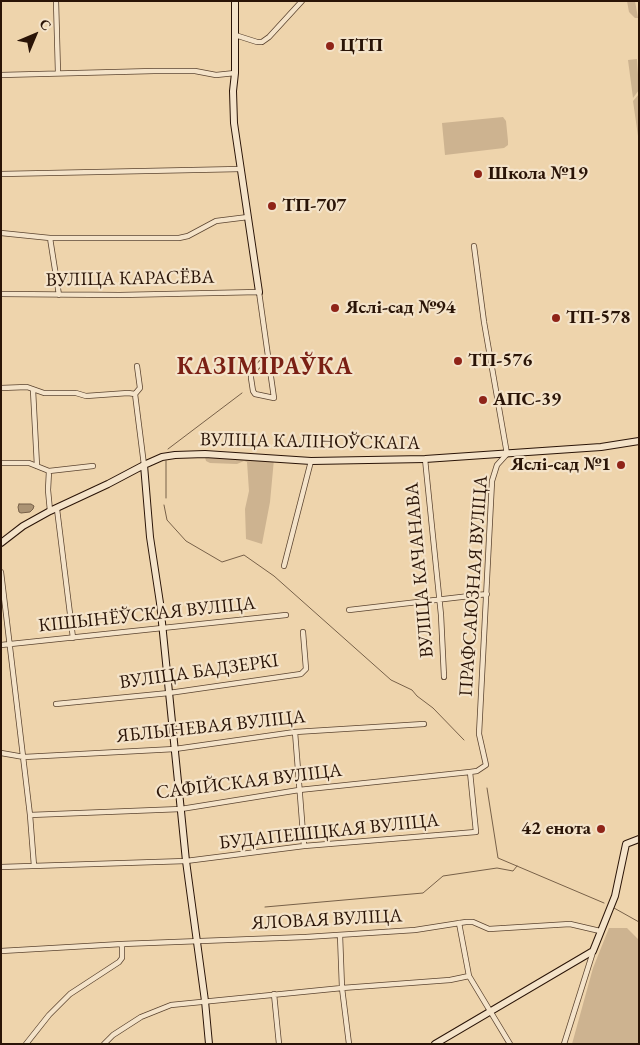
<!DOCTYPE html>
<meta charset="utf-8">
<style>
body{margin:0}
#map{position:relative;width:640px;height:1045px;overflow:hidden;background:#eed4ac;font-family:"EB Garamond",serif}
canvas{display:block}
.frame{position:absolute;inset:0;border:2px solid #2a1407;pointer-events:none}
.north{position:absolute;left:10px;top:10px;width:50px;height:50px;-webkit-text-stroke:4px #f4e3c9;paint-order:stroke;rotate:45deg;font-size:14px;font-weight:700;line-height:20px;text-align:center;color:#2a1407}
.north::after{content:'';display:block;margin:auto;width:18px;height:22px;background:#2a1407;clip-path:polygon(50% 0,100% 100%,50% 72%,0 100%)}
</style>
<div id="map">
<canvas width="640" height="1045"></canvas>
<div class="frame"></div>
<div class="north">С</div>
</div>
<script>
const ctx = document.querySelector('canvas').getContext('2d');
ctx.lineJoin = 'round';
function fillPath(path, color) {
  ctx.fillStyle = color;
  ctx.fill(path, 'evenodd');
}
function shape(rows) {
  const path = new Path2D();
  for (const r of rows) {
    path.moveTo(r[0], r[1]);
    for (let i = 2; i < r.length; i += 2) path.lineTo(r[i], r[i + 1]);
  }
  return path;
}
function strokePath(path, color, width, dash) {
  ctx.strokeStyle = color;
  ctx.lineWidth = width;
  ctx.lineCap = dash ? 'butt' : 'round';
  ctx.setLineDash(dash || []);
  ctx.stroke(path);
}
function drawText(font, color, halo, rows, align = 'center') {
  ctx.font = font + ' "EB Garamond",serif';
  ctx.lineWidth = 4.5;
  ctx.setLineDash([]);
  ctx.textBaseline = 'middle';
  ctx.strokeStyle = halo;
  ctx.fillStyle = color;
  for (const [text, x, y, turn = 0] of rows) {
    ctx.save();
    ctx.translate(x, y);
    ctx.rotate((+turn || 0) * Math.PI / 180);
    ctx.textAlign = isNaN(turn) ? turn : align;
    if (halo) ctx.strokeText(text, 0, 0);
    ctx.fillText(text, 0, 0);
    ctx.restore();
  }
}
const green = shape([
 [627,1,635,1,638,18,635,18,629,12],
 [637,59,639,90,633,98,628,60],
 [639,94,639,143,633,101],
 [503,117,506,121,508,141,508,145,504,148,445,155,442,123],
 [209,456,274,459,270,502,262,544,246,539,245,509,249,491,247,462,244,461,237,464,210,463,206,461,205,457],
 [609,928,627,928,639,940,639,1044,572,1044,593,968]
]);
const water = shape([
 [19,504,31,504,34,506,33,509,30,512,21,513,19,512,18,507,19,504]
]);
const stream = shape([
 [168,449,242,393],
 [166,461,166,498],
 [164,505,167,520,186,541,222,562,244,555,274,576,391,680,412,690,417,696,433,708,464,740],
 [487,788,498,858,604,903],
 [265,907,423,893,443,876,497,868,513,871,517,866],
 [614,908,639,922]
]);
const street = shape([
 [56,1,58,73],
 [235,35,257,42,262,42,269,37,302,1],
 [1,75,154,71,195,71,216,75,235,73],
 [1,174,241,169],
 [1,233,50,238,179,238,188,236,216,221,248,217],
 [50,238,59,295],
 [1,294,120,295,259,292,268,356,274,398,255,394,253,391,251,378,251,373,268,356],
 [137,366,140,388,135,394,144,465],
 [1,388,27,387,44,393,76,393,86,396,128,393,135,394],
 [33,390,37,466],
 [425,459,441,615,444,677],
 [1,463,29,463,49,471,93,466],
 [49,471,48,490,50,511],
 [57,509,73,638],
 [284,566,311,461],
 [1,572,30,815,34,866],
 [349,610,487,594],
 [1,645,286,615],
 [56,704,169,693,301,674,306,669,303,632],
 [295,732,304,846],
 [1,753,24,757,175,749,295,732,424,724],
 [30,815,181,809,299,790,470,772],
 [1,867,186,861,304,846,476,832,470,772,477,771,486,765,479,734,492,481,497,465,507,454,484,322,474,246],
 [459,923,469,976,510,1044],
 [340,935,342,988,349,1044],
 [1,951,122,944,306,937,415,930,466,922,473,922,489,929,570,924,600,931],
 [274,994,279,1044],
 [26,1044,49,1015,70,994,119,962,122,958,122,944],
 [104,1044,113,1035,141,1017,171,1005,342,988,450,980,469,976],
 [564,1044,593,952]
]);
const secondary = shape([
 [235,1,235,73,233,91,234,123,259,292],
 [144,465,150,537,160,603,186,861,205,1001,209,1044],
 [1,543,23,526,50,511,108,484,144,465,162,457,175,455,205,454,311,461,425,459,601,447,639,441],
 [435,1044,593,951,615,896,626,844,639,839]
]);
const markers = [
 [330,46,5,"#8f2418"],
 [478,174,5,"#8f2418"],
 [272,206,5,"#8f2418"],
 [335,308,5,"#8f2418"],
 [556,318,5,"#8f2418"],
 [458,361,5,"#8f2418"],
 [483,400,5,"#8f2418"],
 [621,465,5,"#8f2418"],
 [601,829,5,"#8f2418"]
];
const poiNames = [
 ["ЦТП",340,46],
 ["Школа №19",488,174],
 ["ТП-707",282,206],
 ["Яслі-сад №94",345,308],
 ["ТП-578",566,318],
 ["ТП-576",468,361],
 ["АПС-39",493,400],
 ["Яслі-сад №1",611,465,"right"],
 ["42 енота",591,829,"right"]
];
const streetNames = [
 ["ВУЛІЦА КАРАСЁВА",130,279,-1],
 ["ВУЛІЦА КАЛІНОЎСКАГА",310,442,1],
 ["ВУЛІЦА КАЧАНАВА",420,570,-95],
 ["ПРАФСАЮЗНАЯ ВУЛІЦА",474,586,-86],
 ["КІШЫНЁЎСКАЯ ВУЛІЦА",147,615,-6],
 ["ВУЛІЦА БАДЗЕРКІ",199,672,-8],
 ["ЯБЛЫНЕВАЯ ВУЛІЦА",211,727,-6],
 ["САФІЙСКАЯ ВУЛІЦА",249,782,-7],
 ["БУДАПЕШЦКАЯ ВУЛІЦА",329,832,-6],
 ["ЯЛОВАЯ ВУЛІЦА",327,920,-3]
];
const districtNames = [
 ["КАЗІМІРАЎКА",265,367]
];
fillPath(green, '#cdb390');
fillPath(water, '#ab9374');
strokePath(water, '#776048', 1);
strokePath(stream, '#776048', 1);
strokePath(street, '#5b4430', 6);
strokePath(secondary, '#2a1407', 8);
strokePath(street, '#f4e3c9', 4.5);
strokePath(secondary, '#f4e3c9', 6);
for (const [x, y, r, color] of markers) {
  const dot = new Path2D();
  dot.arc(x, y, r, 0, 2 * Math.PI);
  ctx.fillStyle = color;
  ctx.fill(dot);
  strokePath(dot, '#f4e3c9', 2);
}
drawText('bold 19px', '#2a1407', '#f4e3c9', poiNames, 'left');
drawText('19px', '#2a1407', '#f4e3c9', streetNames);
ctx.letterSpacing = '1px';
drawText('bold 24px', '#7a1f14', '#f4e3c9', districtNames);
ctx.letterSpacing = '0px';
</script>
